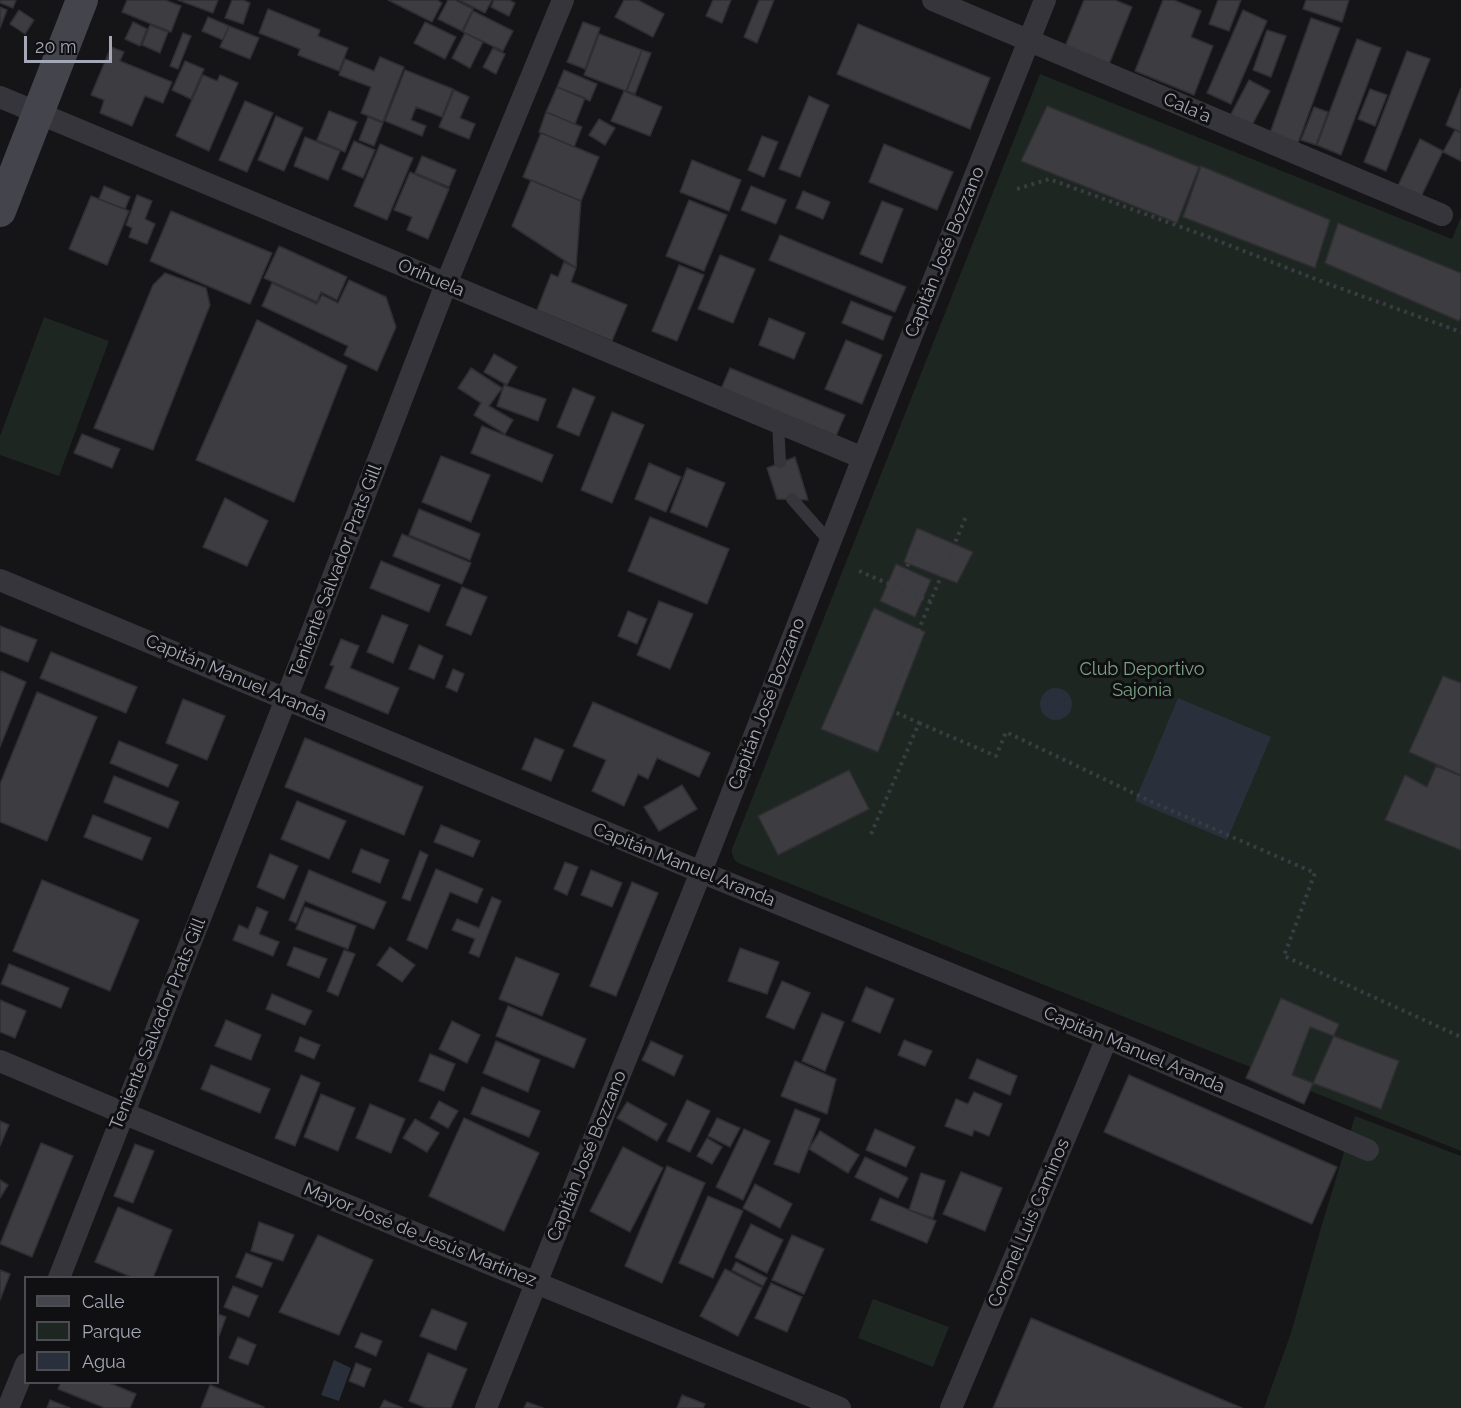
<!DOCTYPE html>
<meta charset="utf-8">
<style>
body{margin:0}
#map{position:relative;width:1461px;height:1408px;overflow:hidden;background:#151416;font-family:Raleway,sans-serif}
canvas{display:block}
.legend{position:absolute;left:24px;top:1276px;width:195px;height:108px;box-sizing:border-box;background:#100f11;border:2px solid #4c4c53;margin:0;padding:8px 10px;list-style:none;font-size:18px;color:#a5a8b7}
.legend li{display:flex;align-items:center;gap:12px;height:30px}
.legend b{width:30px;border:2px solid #4c4c53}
.scale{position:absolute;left:24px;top:36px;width:88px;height:27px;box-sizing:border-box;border:3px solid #a5a8b7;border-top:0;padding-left:8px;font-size:18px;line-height:21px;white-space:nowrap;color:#a5a8b7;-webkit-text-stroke:4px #100f11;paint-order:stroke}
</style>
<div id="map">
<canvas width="1461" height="1408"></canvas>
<ul class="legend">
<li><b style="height:8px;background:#43444c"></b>Calle</li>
<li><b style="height:16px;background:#1e2621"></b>Parque</li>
<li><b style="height:16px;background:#2a303b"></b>Agua</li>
</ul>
<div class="scale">20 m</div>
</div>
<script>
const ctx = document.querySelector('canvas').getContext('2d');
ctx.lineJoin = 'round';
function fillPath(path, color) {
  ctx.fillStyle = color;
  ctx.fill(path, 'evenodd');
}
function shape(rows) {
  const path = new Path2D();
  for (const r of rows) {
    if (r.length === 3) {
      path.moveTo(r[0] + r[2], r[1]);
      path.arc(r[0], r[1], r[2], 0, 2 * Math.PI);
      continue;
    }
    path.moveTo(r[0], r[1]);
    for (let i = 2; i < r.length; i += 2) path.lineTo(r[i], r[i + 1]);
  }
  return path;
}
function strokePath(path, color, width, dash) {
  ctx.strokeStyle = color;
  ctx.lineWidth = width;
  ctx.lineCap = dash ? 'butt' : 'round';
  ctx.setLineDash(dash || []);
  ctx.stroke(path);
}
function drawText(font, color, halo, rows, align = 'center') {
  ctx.font = font + ' Raleway,sans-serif';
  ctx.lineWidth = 6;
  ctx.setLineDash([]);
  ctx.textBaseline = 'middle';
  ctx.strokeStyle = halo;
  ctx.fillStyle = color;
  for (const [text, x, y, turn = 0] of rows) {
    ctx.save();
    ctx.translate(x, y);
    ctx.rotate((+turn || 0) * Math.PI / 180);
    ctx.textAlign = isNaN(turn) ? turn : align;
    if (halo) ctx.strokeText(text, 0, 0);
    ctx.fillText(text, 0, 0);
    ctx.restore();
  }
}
const green = shape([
 [1040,74,1452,239,1461,217,1461,1151,738,863,734,859,732,853,732,849],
 [44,317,109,341,59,476,0,455,0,436],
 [1355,1116,1461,1156,1461,1408,1264,1408,1291,1333,1320,1231],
 [873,1299,949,1327,933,1367,858,1338]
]);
const water = shape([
 [1056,704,16],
 [1178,698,1271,737,1227,840,1135,801],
 [334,1360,351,1368,339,1401,321,1395]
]);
const building = shape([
 [0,0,16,0,13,8,0,3,0,0],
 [127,0,165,0,181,6,171,32,122,12,127,0],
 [178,0,218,0,213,13,178,0],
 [232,0,243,0,250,3,243,24,225,18,232,0],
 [388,0,437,0,442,3,432,22,388,0],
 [448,0,455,0,473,9,462,31,438,19,448,0],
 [459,0,492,0,485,13,459,0],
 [494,0,509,0,515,3,509,16,491,7,494,0],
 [624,0,638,0,664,14,653,37,615,17,624,0],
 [713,0,731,0,722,23,706,16,713,0],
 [759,0,774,0,757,43,744,37,759,0],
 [1084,0,1115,0,1132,7,1106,72,1062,54,1084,0],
 [1163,0,1174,0,1201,11,1191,37,1213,46,1194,95,1135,71,1163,0],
 [1218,0,1241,0,1229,31,1209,24,1218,0],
 [1306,0,1349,0,1342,22,1303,9,1306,0],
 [0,7,7,10,0,28,0,7],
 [268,9,320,30,318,36,348,48,339,71,298,55,300,49,259,33,268,9],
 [19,10,34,20,25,34,10,24,19,10],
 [1243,10,1267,21,1231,104,1207,93,1243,10],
 [473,11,513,31,503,51,463,32,473,11],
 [208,17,229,26,223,40,202,31,208,17],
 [1311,18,1340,28,1298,143,1270,133,1311,18],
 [133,22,147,29,140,46,125,39,133,22],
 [425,22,456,37,445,59,414,43,425,22],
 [583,22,600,28,585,69,567,62,583,22],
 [858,24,990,78,970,129,837,74,858,24],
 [150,25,168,32,160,53,142,45,150,25],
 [229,26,259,38,250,59,220,47,229,26],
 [1267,30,1286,36,1271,77,1253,70,1267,30],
 [183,33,191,36,178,69,170,66,183,33],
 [465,33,483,42,470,68,452,58,465,33],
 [599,34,642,50,626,91,584,75,599,34],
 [1357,39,1381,48,1341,155,1317,145,1357,39],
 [111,47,124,52,120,61,172,82,163,103,145,96,132,126,100,113,104,100,91,95,111,47],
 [493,48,505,54,496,74,483,67,493,48],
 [642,50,651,53,635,94,627,91,642,50],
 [1407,51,1430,59,1386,171,1364,162,1407,51],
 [380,57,404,67,383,122,361,113,371,87,339,75,345,59,374,71,380,57],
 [185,61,204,69,191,99,172,90,185,61],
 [405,70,453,89,442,117,416,107,411,120,426,126,422,136,385,121,405,70],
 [564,70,597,84,590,101,557,87,564,70],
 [203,75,217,81,220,75,238,83,209,151,176,136,203,75],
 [1249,80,1270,91,1251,127,1230,116,1249,80],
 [557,87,585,98,575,124,546,112,557,87],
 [1461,88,1461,132,1446,125,1461,88],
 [1370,89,1387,95,1375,126,1358,119,1370,89],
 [454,90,469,97,460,118,475,124,469,139,439,127,454,90],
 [624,91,662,107,650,136,611,121,624,91],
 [809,96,829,105,800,177,779,169,809,96],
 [245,101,273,113,247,172,219,160,245,101],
 [1047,106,1199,167,1177,223,1021,161,1047,106],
 [1314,107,1328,112,1316,145,1301,140,1314,107],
 [329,111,357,122,345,152,317,140,329,111],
 [546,112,582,127,574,147,539,132,546,112],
 [276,116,303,128,284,171,258,160,276,116],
 [368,117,383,123,374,146,359,140,368,117],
 [599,119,615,128,605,145,589,135,599,119],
 [1455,130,1461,133,1461,161,1443,152,1455,130],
 [541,133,599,157,581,201,523,177,541,133],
 [762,136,778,142,764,177,748,170,762,136],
 [305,137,340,151,328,180,294,166,305,137],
 [1420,139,1443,151,1418,203,1395,192,1420,139],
 [354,141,375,150,363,178,342,169,354,141],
 [380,144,413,158,387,220,354,206,380,144],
 [884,144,953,172,937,210,869,182,884,144],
 [422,156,456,170,449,187,415,173,422,156],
 [692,160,741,180,729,211,680,192,692,160],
 [1201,166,1330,220,1315,268,1183,217,1201,166],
 [410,172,449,189,428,239,407,230,412,217,394,210,410,172],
 [531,180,581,201,576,268,512,226,531,180],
 [104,186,130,197,125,209,99,199,104,186],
 [751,186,786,200,776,224,741,210,751,186],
 [803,191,830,202,823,219,796,208,803,191],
 [137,195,152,201,145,219,155,224,147,244,129,237,132,228,126,225,137,195],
 [91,196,129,211,107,265,69,249,91,196],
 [689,200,727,215,704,271,666,256,689,200],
 [882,201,903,209,882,263,860,254,882,201],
 [171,211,272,253,250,304,150,261,171,211],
 [1338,223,1461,273,1461,317,1459,321,1325,263,1338,223],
 [780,235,906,287,895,312,769,260,780,235],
 [279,246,347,277,337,300,321,292,317,302,264,278,279,246],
 [720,255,755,269,733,323,698,309,720,255],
 [564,262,576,268,571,282,627,305,612,341,537,310,551,274,558,277,564,262],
 [679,265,704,275,677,341,652,331,679,265],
 [165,273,206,288,210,305,153,450,94,428,153,285,165,273],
 [349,280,386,297,396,327,377,371,344,355,348,346,262,306,272,283,317,304,322,295,338,303,349,280],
 [851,301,892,317,883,340,842,323,851,301],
 [769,318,805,333,794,359,759,345,769,318],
 [257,320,347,366,294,502,196,460,257,320],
 [846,340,882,355,862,404,825,389,846,340],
 [494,354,517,367,507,385,484,372,494,354],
 [471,368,502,388,489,406,513,420,505,434,474,415,481,403,458,388,471,368],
 [730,368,845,415,836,436,721,389,730,368],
 [504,385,546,399,538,421,497,406,504,385],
 [573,388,595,397,579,436,557,427,573,388],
 [612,412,644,425,612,503,581,490,612,412],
 [482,426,553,455,542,482,471,453,482,426],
 [82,434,120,449,112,468,74,453,82,434],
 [441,456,490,475,471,522,422,502,441,456],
 [795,457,808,500,777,499,767,468,795,457],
 [649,463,681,477,666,512,635,499,649,463],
 [687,468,725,483,707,527,670,512,687,468],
 [225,498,268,521,247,566,203,547,225,498],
 [419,509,480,534,470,560,409,535,419,509],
 [650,517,729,549,707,604,628,571,650,517],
 [917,528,973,552,957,583,904,562,917,528],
 [402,534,471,563,462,584,393,556,402,534],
 [381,561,440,585,429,612,370,588,381,561],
 [896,564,931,580,915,617,880,601,896,564],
 [462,587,487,597,471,635,446,625,462,587],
 [659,601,693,614,670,669,637,655,659,601],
 [874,608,925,632,878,752,821,729,874,608],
 [628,611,647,619,637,644,618,636,628,611],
 [382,615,408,625,393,663,367,652,382,615],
 [0,626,37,640,28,662,0,651,0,626],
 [341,639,359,646,350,668,399,688,388,714,325,688,334,666,330,665,341,639],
 [419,645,443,656,434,679,409,669,419,645],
 [51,652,137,687,126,713,40,678,51,652],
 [453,669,464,674,457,692,446,687,453,669],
 [1,671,26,682,0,747,0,674,1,671],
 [1443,676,1461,683,1461,775,1409,752,1443,676],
 [37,692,97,717,47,841,0,822,0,784,37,692],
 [183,699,225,716,207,760,166,743,183,699],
 [593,702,710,753,699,777,657,758,648,779,638,774,624,806,592,791,606,760,573,746,593,702],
 [305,738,423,787,404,835,285,787,305,738],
 [535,738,564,750,551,781,522,769,535,738],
 [119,741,178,765,168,787,110,763,119,741],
 [1436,766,1461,776,1461,850,1385,820,1405,775,1427,787,1436,766],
 [849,770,869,809,778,855,758,816,849,770],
 [114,776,179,802,168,828,104,802,114,776],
 [682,785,697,809,659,831,644,807,682,785],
 [297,801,346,821,329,859,281,839,297,801],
 [93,815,151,838,142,860,84,837,93,815],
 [441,825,480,841,473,857,434,842,441,825],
 [361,849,389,860,380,883,352,872,361,849],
 [420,851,428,855,410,901,402,898,420,851],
 [270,854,298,866,284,899,257,887,270,854],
 [565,862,578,867,567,895,554,889,565,862],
 [436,869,483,889,477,903,450,892,427,949,407,940,436,869],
 [309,870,386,902,374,929,305,901,296,923,289,920,309,870],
 [591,870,622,883,612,907,581,895,591,870],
 [42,880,139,920,110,991,13,951,42,880],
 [632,882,658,893,616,996,590,986,632,882],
 [492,897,501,901,479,957,469,953,475,939,452,930,457,919,479,928,492,897],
 [257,907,268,912,259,934,279,942,273,956,233,940,239,925,248,929,257,907],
 [305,907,356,926,348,949,296,929,305,907],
 [294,947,327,959,319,978,287,965,294,947],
 [390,947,415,965,402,982,377,965,390,947],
 [740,948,779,962,767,994,728,981,740,948],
 [344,950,355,954,338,996,327,991,344,950],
 [516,957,559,974,542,1016,499,999,516,957],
 [9,964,69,988,61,1008,1,984,9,964],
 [782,981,810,993,794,1029,766,1017,782,981],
 [866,987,894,999,880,1033,852,1021,866,987],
 [272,994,312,1011,305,1025,266,1009,272,994],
 [1281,998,1339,1024,1304,1104,1246,1078,1281,998],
 [0,1000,26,1011,15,1038,0,1032,0,1000],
 [508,1006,586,1039,574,1068,496,1036,508,1006],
 [822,1013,844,1022,825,1071,802,1061,822,1013],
 [226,1020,261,1035,251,1060,215,1046,226,1020],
 [452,1021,480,1035,467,1063,439,1049,452,1021],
 [1310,1027,1399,1061,1381,1109,1292,1075,1310,1027],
 [300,1037,320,1045,314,1059,295,1051,300,1037],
 [904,1040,932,1051,925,1066,898,1055,904,1040],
 [496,1041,540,1060,528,1092,483,1073,496,1041],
 [651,1041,683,1056,674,1076,642,1060,651,1041],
 [430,1054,455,1064,444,1091,419,1081,430,1054],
 [977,1059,1017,1076,1010,1095,969,1078,977,1059],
 [795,1061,836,1079,827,1114,781,1096,795,1061],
 [211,1065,270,1089,260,1113,201,1089,211,1065],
 [301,1075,320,1083,295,1146,275,1138,301,1075],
 [1129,1075,1337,1167,1312,1224,1104,1132,1129,1075],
 [482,1087,540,1111,529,1137,471,1114,482,1087],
 [974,1092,1002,1104,989,1136,974,1130,972,1136,945,1126,956,1099,968,1104,974,1092],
 [321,1094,355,1108,338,1151,304,1137,321,1094],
 [687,1100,710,1111,690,1152,667,1141,687,1100],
 [439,1101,458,1111,448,1128,430,1118,439,1101],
 [627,1102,667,1124,657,1141,617,1118,627,1102],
 [370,1104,405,1119,391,1153,356,1138,370,1104],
 [795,1109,820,1119,799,1173,774,1164,795,1109],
 [464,1118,539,1153,504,1231,429,1196,464,1118],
 [717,1118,740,1128,730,1147,708,1136,717,1118],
 [415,1119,439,1133,427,1152,403,1138,415,1119],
 [0,1121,9,1125,0,1146,0,1121],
 [744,1129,770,1141,743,1200,716,1187,744,1129],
 [875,1129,915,1147,906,1167,866,1150,875,1129],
 [820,1131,859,1155,848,1173,809,1149,820,1131],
 [707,1138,722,1147,712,1164,697,1156,707,1138],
 [41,1143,73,1156,32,1257,0,1244,41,1143],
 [135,1144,154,1151,133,1203,114,1196,135,1144],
 [623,1147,663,1168,630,1232,590,1211,623,1147],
 [865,1157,908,1178,898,1198,855,1177,865,1157],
 [667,1166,705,1183,662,1283,625,1266,667,1166],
 [961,1172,1002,1188,985,1231,943,1214,961,1172],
 [921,1173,945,1181,933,1218,909,1210,921,1173],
 [0,1180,8,1185,0,1198,0,1180],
 [755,1184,792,1204,780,1228,743,1208,755,1184],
 [708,1196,743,1211,713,1278,679,1263,708,1196],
 [880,1198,936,1221,927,1243,871,1220,880,1198],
 [118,1207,172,1230,153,1278,134,1278,95,1262,118,1207],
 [259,1222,294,1235,283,1261,251,1251,259,1222],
 [751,1224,783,1240,767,1273,735,1257,751,1224],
 [318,1235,373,1260,339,1335,279,1312,318,1235],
 [792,1235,824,1249,804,1294,772,1280,792,1235],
 [246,1253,272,1263,262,1287,236,1277,246,1253],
 [736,1262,767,1278,763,1286,732,1270,736,1262],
 [725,1269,762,1288,738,1336,700,1316,725,1269],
 [0,1270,10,1274,0,1300,0,1270],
 [771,1283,802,1297,787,1332,755,1318,771,1283],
 [233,1286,258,1296,249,1317,224,1307,233,1286],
 [432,1309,467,1323,456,1350,420,1336,432,1309],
 [218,1314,226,1317,219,1336,218,1335,218,1314],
 [1031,1318,1242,1408,993,1408,1031,1318],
 [361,1333,382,1341,376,1356,355,1347,361,1333],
 [238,1337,256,1345,248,1365,229,1358,238,1337],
 [428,1353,467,1369,451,1408,426,1408,409,1401,428,1353],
 [356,1363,371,1369,364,1387,349,1381,356,1363],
 [61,1382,107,1382,136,1394,130,1408,105,1408,58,1389,61,1382],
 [210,1385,264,1407,263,1408,201,1408,210,1385],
 [682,1395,705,1404,703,1408,677,1408,682,1395],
 [50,1400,70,1408,47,1408,50,1400],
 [384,1400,403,1408,380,1408,384,1400],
 [527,1402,543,1408,524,1408,527,1402]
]);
const path = shape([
 [1017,189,1049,179,1203,235,1323,282,1461,332],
 [859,571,931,602],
 [898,587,915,549],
 [919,723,996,756,1006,732,1152,802,1315,873,1284,956,1461,1037],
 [871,834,919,723,886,708,967,514]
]);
const lane = shape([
 [778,422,780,462],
 [792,499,830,542]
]);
const street = shape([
 [933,0,1442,215],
 [0,97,863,458],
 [0,580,701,872,1107,1038,1368,1150],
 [0,1061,123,1113,840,1408],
 [59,1278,286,699,446,284,563,0],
 [8,1408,26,1364],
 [486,1408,701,872,863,458,1045,0],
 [951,1408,1107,1038]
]);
const secondary = shape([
 [0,211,82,0]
]);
const streetNames = [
 ["Cala'a",1187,108,23],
 ["Capitán José Bozzano",945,252,-68],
 ["Orihuela",431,278,23],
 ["Teniente Salvador Prats Gill",336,571,-69],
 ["Capitán Manuel Aranda",236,678,23],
 ["Capitán José Bozzano",767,704,-69],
 ["Capitán Manuel Aranda",684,865,22],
 ["Teniente Salvador Prats Gill",158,1024,-68],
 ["Capitán Manuel Aranda",1134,1050,23],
 ["Capitán José Bozzano",587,1156,-68],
 ["Coronel Luis Caminos",1029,1223,-67],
 ["Mayor José de Jesús Martínez",420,1235,22]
];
const parkNames = [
 ["Club Deportivo",1142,670],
 ["Sajonia",1142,691]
];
fillPath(green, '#1e2621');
fillPath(water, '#2a303b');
fillPath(building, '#3c3c41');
strokePath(building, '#2f2e32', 1.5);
strokePath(path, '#3b3c43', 4, [3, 4.5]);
strokePath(lane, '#35353b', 12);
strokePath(street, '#35353b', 22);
strokePath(secondary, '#43444c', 32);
drawText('18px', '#a5a8b7', '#100f11', streetNames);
drawText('18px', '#7ba385', '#100f11', parkNames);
</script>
